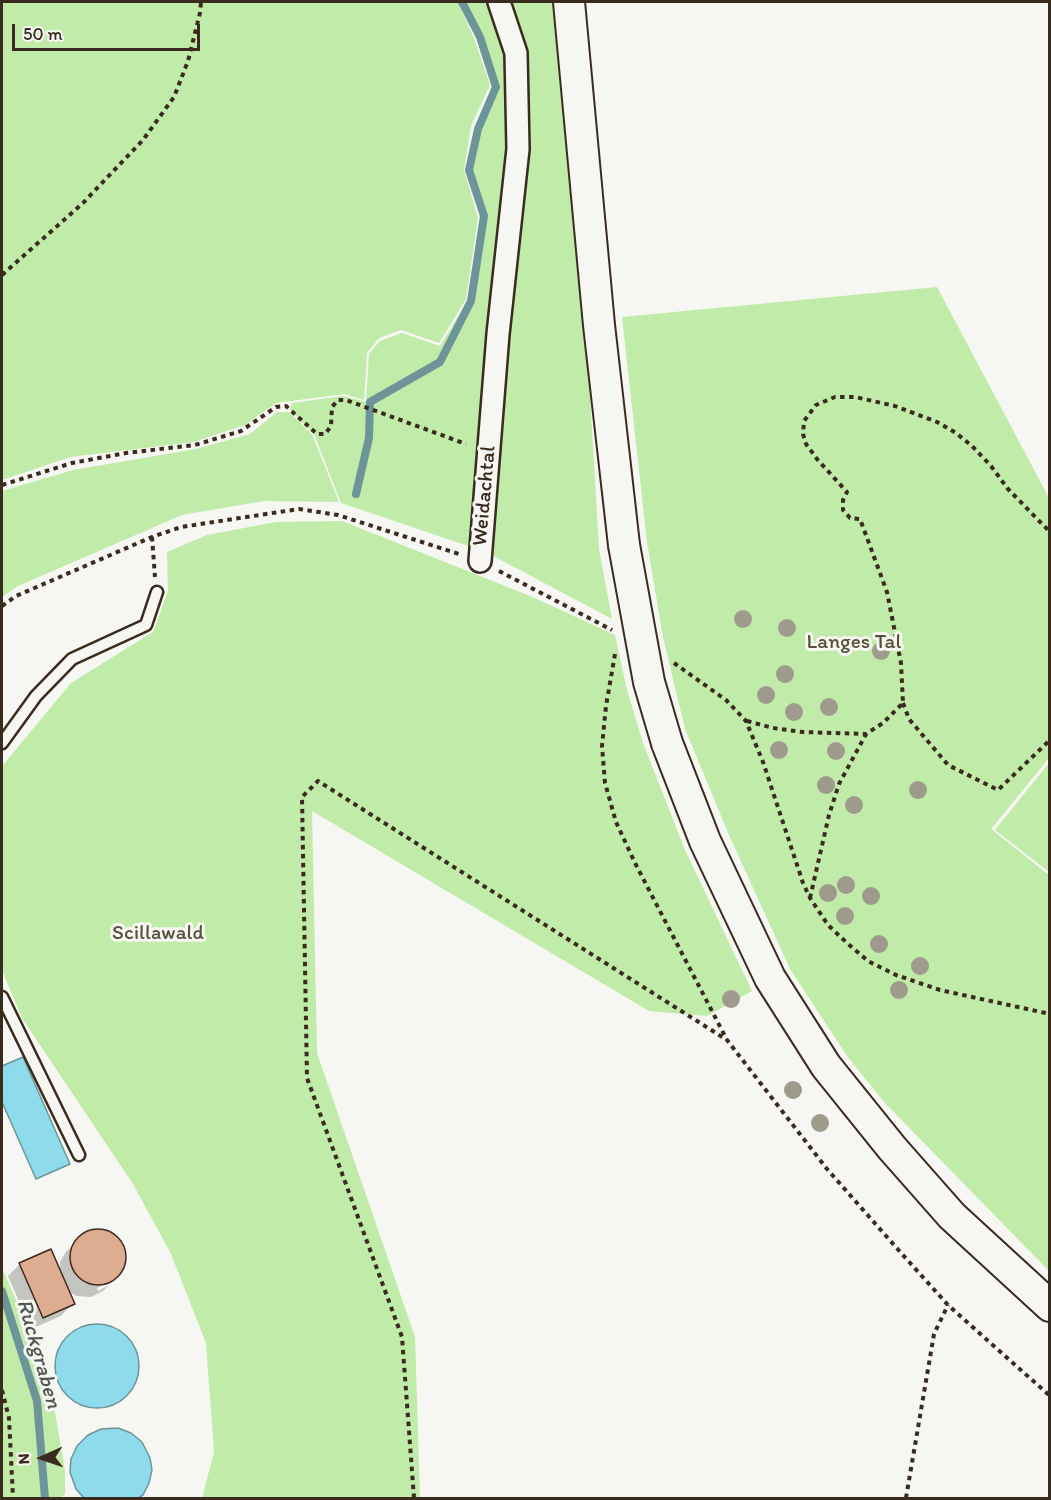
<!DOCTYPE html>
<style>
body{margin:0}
#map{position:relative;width:1051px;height:1500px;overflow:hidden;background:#f6f6f2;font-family:Itim,sans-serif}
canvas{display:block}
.frame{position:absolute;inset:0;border:3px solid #3b2a1e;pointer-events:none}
.north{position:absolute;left:12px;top:1428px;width:60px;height:60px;-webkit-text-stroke:4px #f6f6f2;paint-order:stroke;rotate:267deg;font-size:16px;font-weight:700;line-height:24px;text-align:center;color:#3b2a1e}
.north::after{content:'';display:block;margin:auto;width:21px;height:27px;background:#3b2a1e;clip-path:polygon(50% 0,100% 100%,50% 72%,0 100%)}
.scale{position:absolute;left:12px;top:24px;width:188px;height:27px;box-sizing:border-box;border:3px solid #3b2a1e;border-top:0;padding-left:8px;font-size:18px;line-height:21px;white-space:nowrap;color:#3b2a1e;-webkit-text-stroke:4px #f6f6f2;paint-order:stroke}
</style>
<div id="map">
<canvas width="1051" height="1500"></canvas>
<div class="frame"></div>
<div class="north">N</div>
<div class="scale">50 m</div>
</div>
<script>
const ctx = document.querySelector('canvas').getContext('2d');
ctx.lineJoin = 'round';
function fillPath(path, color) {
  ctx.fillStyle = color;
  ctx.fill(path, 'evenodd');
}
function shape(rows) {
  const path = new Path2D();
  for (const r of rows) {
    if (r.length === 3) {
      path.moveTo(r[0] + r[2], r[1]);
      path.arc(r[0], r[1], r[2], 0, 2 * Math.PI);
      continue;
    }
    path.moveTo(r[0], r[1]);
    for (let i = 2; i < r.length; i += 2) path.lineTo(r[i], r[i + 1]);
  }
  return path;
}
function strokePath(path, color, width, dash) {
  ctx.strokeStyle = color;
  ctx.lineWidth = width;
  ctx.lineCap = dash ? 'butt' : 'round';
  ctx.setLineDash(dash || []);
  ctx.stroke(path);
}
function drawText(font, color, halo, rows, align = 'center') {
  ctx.font = font + ' Itim,sans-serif';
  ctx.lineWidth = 6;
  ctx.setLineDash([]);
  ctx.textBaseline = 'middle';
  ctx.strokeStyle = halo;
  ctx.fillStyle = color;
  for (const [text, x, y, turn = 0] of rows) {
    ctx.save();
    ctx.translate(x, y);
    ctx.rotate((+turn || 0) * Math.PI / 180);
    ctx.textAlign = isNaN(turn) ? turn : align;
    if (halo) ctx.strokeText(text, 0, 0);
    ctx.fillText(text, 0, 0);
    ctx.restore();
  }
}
const green = shape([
 [2,2,458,2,475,41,490,85,471,126,464,170,478,218,466,299,439,343,401,330,379,338,367,353,364,400,344,394,276,403,245,425,194,442,70,457,2,480],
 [460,2,554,2,586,326,599,549,612,619,486,552,341,503,314,434,290,410,292,403,344,396,366,402,369,354,380,341,402,333,440,346,468,300,480,217,467,170,474,128,493,86,477,40],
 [937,287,1049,498,1049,758,991,829,1049,875,1049,1271,884,1102,847,1056,790,969,729,835,685,729,663,637,647,542,622,317],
 [277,412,289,412,312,434,339,502,264,501,182,515,18,586,2,597,2,491,73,470,196,449,250,434],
 [342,521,530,596,615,635,627,690,643,743,685,850,752,991,707,1016,649,1011,312,811,317,1053,415,1337,420,1498,202,1498,214,1452,206,1343,171,1254,133,1184,22,1018,2,970,2,766,71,683,153,632,168,591,167,552,207,535,276,522],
 [1049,763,1049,872,995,830],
 [2,1268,49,1377,65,1471,65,1494,60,1498,2,1498]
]);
const water = shape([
 [23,1057,70,1164,36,1179,2,1102,2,1066,23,1057],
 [97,1366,42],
 [118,1428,131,1433,142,1442,150,1458,152,1470,149,1483,143,1495,138,1498,84,1498,76,1489,70,1472,71,1459,77,1446,88,1435,101,1429,118,1428]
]);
const shadow = shape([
 [102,1231,114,1235,123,1246,125,1261,116,1278,110,1284,110,1281,97,1288,98,1291,109,1285,103,1291,91,1297,76,1296,67,1290,73,1303,61,1316,31,1329,8,1276,20,1264,60,1273,60,1262,66,1252,79,1239,90,1232]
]);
const stream = shape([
 [356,494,369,438,370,402,440,362,471,301,484,216,469,170,478,129,496,87,480,37,462,2],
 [2,1291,37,1401,45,1498]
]);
const building = shape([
 [98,1257,28],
 [51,1249,75,1304,43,1318,19,1263,51,1249]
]);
const path = shape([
 [2,275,83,203,143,140,174,97,188,61,200,13,201,2],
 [2,485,72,463,126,453,195,445,241,431,276,407,286,406,317,434,325,434,331,426,332,407,338,400,346,400,466,444],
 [152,537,155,577],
 [499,571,612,630],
 [2,606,16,596,152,537,181,527,299,509,338,515,459,554],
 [615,654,606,706,602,746,605,783,616,822,635,863,727,1040,827,1169,902,1254,948,1305,1050,1396],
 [674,663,726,700,746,721,763,762,803,883,810,898,828,925,847,943,868,961,896,975,940,990,1050,1014],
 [903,703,909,719,948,765,998,790,1050,740],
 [747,721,773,728,802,732,866,734,883,723,903,703,901,663,887,592,860,519,850,518,843,510,843,500,847,492,817,459,806,444,803,434,804,421,816,405,835,397,855,397,895,406,937,422,956,433,972,446,991,466,1008,489,1050,532],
 [810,898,829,815,839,784,866,734],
 [2,1390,9,1418,13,1498],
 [414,1498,402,1337,307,1078,302,797,318,781,727,1040],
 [906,1498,934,1334,948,1305]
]);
const lane = shape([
 [2,743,36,696,72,659,146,625,157,592],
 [2,997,79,1155]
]);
const street = shape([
 [480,561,498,334,518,149,516,53,499,2]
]);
const secondary = shape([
 [569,2,599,325,624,545],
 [667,743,705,841,770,978,826,1066,892,1148,952,1216,1050,1306]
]);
const secondaryBridge = shape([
 [624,545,649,682,667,743]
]);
const trees = [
 [743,619],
 [787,628],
 [881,651],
 [785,674],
 [766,695],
 [829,707],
 [794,712],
 [779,750],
 [836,751],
 [826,785],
 [918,790],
 [854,805],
 [846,885],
 [828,893],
 [871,896],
 [845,916],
 [879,944],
 [920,966],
 [899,990],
 [731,999],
 [793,1090],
 [820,1123]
];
const streetNames = [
 ["Weidachtal",485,496,-85]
];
const parkNames = [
 ["Langes Tal",854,643],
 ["Scillawald",158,934]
];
const waterNames = [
 ["Ruckgraben",38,1354,74]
];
fillPath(green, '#c0eba8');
fillPath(water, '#8ddbeb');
strokePath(water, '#6c9499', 1.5);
fillPath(shadow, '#0003');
strokePath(stream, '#6c9499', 8);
fillPath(building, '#deac90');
strokePath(building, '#3b2a1e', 1.5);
strokePath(lane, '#3b2a1e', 15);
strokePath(street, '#3b2a1e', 26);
strokePath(secondary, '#3b2a1e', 34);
strokePath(path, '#3b2a1e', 4, [4.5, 4.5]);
strokePath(lane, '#f6f6f2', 10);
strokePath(street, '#f6f6f2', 21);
strokePath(secondary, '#f6f6f2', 30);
strokePath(secondaryBridge, '#3b2a1e', 34, []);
strokePath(secondaryBridge, '#f6f6f2', 30);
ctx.fillStyle = '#9e9b8d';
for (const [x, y] of trees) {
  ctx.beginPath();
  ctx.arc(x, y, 9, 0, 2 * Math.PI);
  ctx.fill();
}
drawText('21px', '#3b2a1e', '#f6f6f2', streetNames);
drawText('21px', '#56513a', '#f6f6f2', parkNames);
drawText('italic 22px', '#505651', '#f6f6f2', waterNames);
</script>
